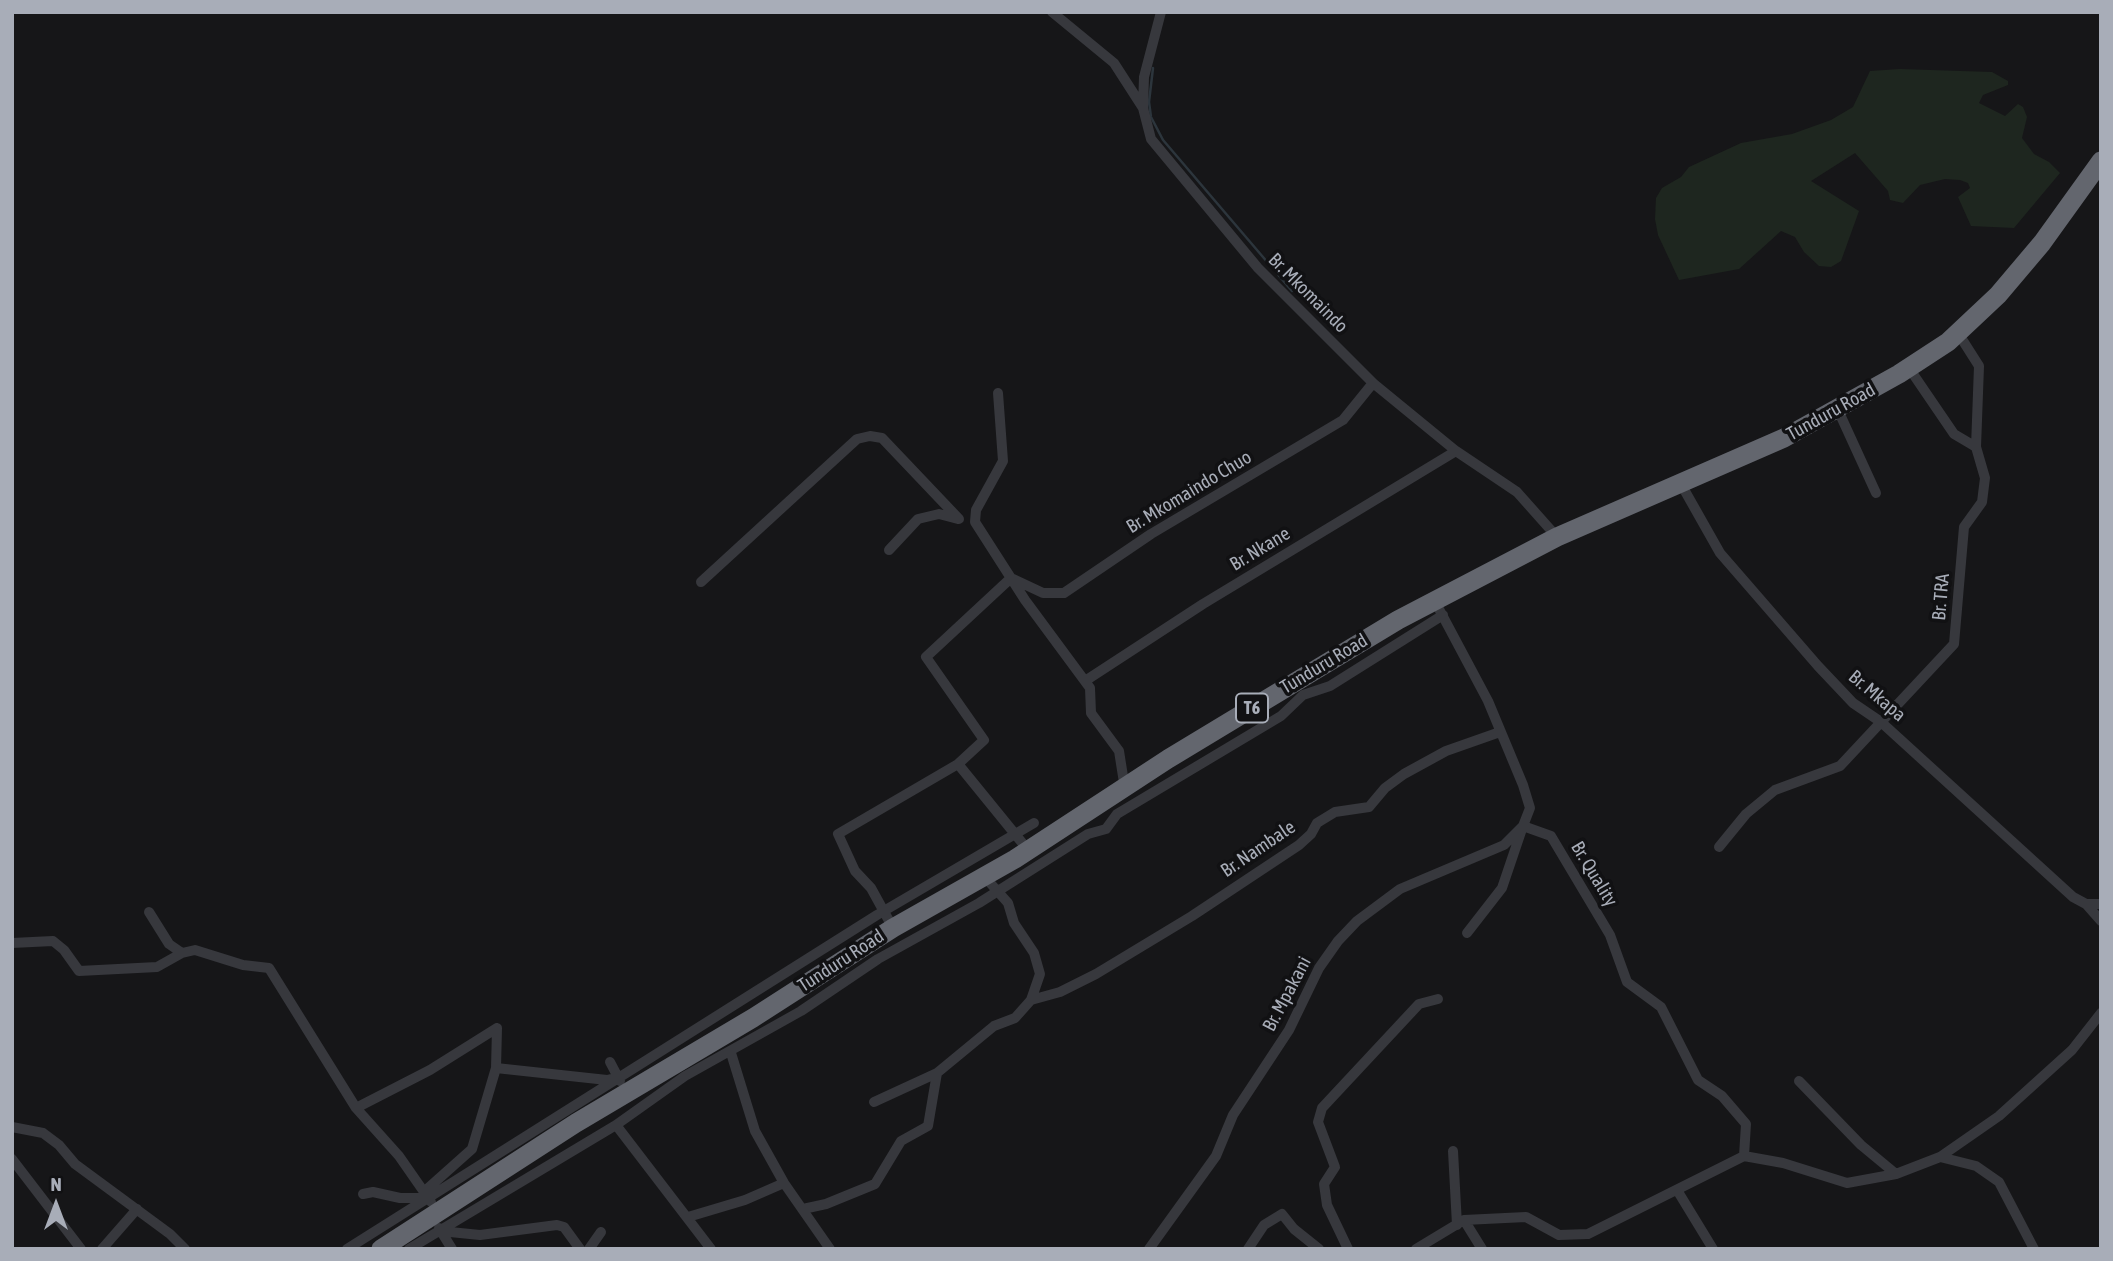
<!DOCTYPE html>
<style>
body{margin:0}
#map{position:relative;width:2113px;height:1261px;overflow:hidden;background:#161618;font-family:"Asap Condensed",sans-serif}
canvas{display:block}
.frame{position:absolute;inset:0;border:14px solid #a8adb8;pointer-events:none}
.north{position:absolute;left:21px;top:1170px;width:70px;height:70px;-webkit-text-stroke:5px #111113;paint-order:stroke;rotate:0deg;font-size:19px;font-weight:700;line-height:28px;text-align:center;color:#a8adb8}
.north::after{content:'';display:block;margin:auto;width:24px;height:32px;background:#a8adb8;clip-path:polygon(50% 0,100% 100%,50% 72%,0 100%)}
</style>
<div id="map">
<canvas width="2113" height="1261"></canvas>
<div class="frame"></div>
<div class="north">N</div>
</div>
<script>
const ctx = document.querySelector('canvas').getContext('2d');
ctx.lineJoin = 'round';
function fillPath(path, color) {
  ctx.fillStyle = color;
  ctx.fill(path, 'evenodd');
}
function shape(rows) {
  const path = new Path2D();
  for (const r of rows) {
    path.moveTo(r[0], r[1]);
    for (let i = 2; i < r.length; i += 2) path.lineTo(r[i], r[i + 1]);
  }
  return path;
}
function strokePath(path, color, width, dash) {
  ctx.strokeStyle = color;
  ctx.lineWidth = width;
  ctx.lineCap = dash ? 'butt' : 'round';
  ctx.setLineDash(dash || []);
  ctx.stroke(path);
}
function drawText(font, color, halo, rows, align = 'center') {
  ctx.font = font + ' "Asap Condensed",sans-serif';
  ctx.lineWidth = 7;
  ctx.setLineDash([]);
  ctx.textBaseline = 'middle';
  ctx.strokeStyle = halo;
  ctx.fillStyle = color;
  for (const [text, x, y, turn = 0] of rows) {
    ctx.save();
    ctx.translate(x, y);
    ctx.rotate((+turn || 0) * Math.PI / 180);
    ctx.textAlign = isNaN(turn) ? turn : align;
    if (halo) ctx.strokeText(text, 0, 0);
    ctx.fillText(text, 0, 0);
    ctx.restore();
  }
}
const green = shape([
 [1900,69,1992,72,2008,81,2008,85,1983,95,1979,103,2005,116,2018,104,2023,107,2027,117,2022,138,2034,154,2049,162,2060,173,2014,228,1971,226,1958,197,1970,188,1968,183,1960,180,1945,179,1920,185,1903,203,1890,200,1888,191,1855,153,1811,181,1859,211,1841,261,1831,267,1819,266,1804,252,1795,237,1781,231,1739,269,1679,280,1658,235,1655,219,1656,198,1662,188,1681,177,1689,167,1741,143,1792,134,1831,120,1853,107,1870,71]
]);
const stream = shape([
 [1153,68,1149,102,1151,117,1163,140,1292,291]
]);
const street = shape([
 [1052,12,1114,63,1143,108],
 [1161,12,1144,77,1143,108,1151,139,1258,268,1373,383,1456,451,1517,492,1557,537],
 [1909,368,1954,434,1976,447],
 [998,393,1003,461,976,510,975,522,1025,600,1090,688,1091,713,1119,751,1125,789],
 [1838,410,1876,493],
 [1681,484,1720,553,1818,666,1853,703,1881,722,2073,897,2086,904,2101,904],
 [889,550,918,519,939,514,958,519],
 [701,582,857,439,870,436,882,438,959,519],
 [1439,609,1488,701,1523,785,1530,808,1523,826,1551,836,1610,935,1627,982,1661,1007,1698,1080,1722,1096,1746,1124,1744,1156],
 [1085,681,1203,604,1456,451],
 [1719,847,1746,814,1775,790,1840,766,1954,644,1964,527,1982,502,1985,478,1976,447,1979,366,1958,333],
 [1028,850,958,764,984,740,926,657,1011,578,1043,593,1064,593,1151,534,1343,420,1373,383],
 [2086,904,2101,921],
 [149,912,169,944,182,953,195,950,243,965,269,968,356,1108,399,1156,431,1202],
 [893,928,871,888,855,871,838,834,958,764],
 [1467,933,1502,888,1522,829],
 [12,943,53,941,64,950,79,971,157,967,182,953],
 [1031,1000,1060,992,1096,974,1192,916,1299,845,1311,834,1317,823,1335,812,1369,807,1385,788,1404,774,1446,751,1500,732],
 [731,1053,755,1131,784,1183,830,1249],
 [610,1062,620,1081],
 [496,1068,607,1080,615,1078],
 [1799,1081,1861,1145,1896,1174],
 [874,1102,937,1073],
 [356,1108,430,1070,497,1028],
 [616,1125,711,1249],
 [12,1127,43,1133,59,1145,75,1164,170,1234,185,1249],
 [1453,1151,1457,1225],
 [1940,1157,1976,1166,1999,1182,2034,1249],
 [12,1159,81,1249],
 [426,1190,472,1149,496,1068,497,1028],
 [1677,1190,1713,1249],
 [363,1194,373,1192,400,1198,429,1198],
 [803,1209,826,1204,875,1184,901,1141,928,1126,937,1073,994,1026,1015,1018,1031,1000,1040,974,1034,953,1014,923,1008,903,984,876],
 [688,1217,745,1200,784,1183],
 [1464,1220,1482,1249],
 [439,1228,452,1249],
 [440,1231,480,1235,557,1225,564,1227,580,1249],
 [102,1249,137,1209],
 [347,1249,877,915,1034,823],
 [409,1249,616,1125,685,1076,801,1011,878,959,979,903,1088,834,1106,829,1117,814,1281,716,1303,695,1330,686,1443,615],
 [589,1249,601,1232],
 [1149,1249,1216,1156,1233,1115,1289,1030,1319,968,1338,941,1357,921,1400,889,1504,845,1523,826],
 [1248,1249,1264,1225,1282,1214,1294,1229,1319,1249],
 [1348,1249,1327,1205,1324,1184,1335,1167,1318,1122,1322,1108,1419,1004,1438,999],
 [1416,1249,1464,1220,1526,1217,1559,1235,1588,1234,1744,1156,1783,1163,1847,1183,1896,1174,1940,1157,1999,1116,2072,1050,2101,1013]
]);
const highway = shape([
 [381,1249,576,1123,753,1018,893,928,1015,859,1168,759,1398,620,1557,537,1784,438,1899,374,1948,342,1998,295,2042,243,2101,161]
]);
const shields = [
 [1252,708,32]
];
const shieldNames = [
 ["T6",1252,708]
];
const streetNames = [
 ["Br. Mkomaindo",1308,293,45],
 ["Tunduru Road",1831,412,-29],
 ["Br. Mkomaindo Chuo",1189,492,-31],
 ["Br. Nkane",1260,549,-31],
 ["Br. TRA",1941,597,-85],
 ["Tunduru Road",1324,664,-31],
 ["Br. Mkapa",1877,696,40],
 ["Br. Nambale",1258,849,-34],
 ["Br. Quality",1594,874,59],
 ["Tunduru Road",841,961,-33],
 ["Br. Mpakani",1287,994,-62]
];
fillPath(green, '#1e261f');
strokePath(stream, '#2c353c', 2.5);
strokePath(street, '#37383d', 10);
strokePath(highway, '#63666e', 19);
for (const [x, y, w] of shields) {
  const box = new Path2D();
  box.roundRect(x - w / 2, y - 14.5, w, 29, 5);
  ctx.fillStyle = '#111113';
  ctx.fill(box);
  strokePath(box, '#a8adb8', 2);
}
drawText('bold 18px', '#a8adb8', null, shieldNames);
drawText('19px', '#a8adb8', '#111113', streetNames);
</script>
